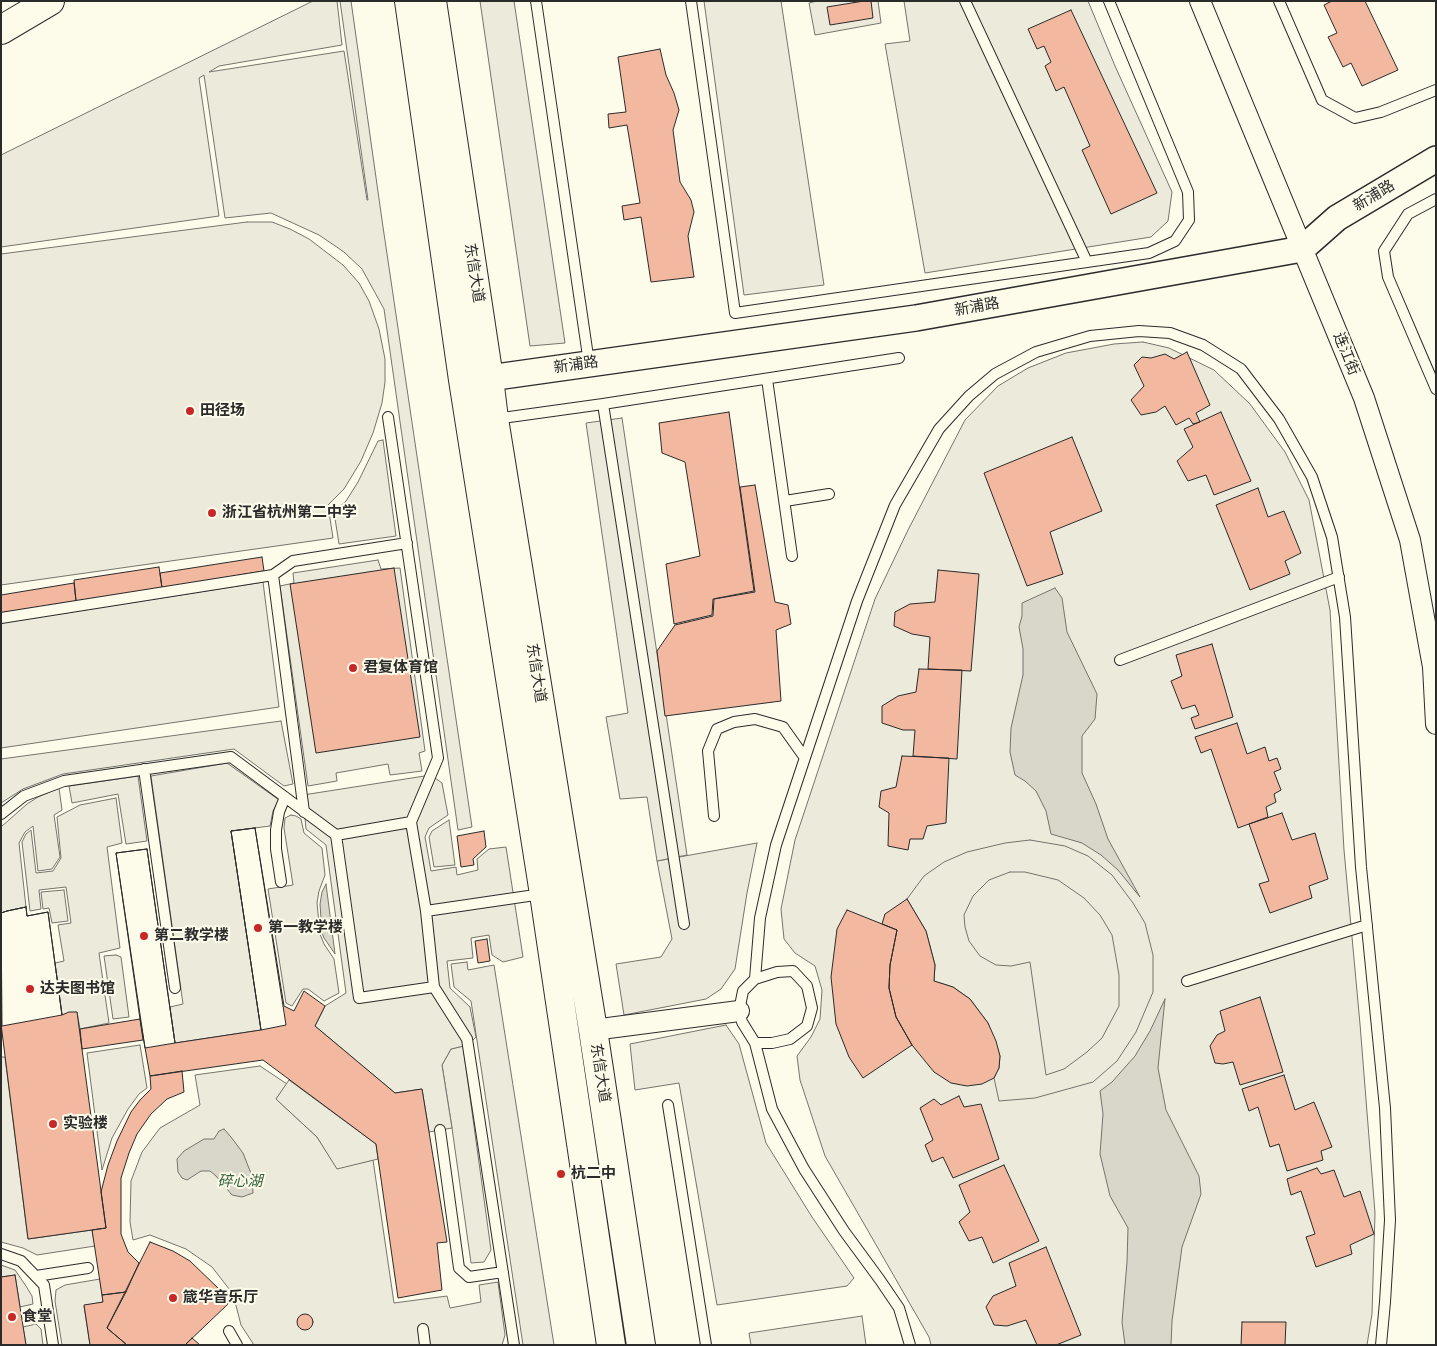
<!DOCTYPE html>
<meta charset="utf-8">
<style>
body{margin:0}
#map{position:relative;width:1437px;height:1346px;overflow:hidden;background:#fdfbea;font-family:"IBM Plex Serif",serif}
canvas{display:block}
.frame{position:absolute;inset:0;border:2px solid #2b2b2b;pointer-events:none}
</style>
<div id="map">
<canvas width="1437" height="1346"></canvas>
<div class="frame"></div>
</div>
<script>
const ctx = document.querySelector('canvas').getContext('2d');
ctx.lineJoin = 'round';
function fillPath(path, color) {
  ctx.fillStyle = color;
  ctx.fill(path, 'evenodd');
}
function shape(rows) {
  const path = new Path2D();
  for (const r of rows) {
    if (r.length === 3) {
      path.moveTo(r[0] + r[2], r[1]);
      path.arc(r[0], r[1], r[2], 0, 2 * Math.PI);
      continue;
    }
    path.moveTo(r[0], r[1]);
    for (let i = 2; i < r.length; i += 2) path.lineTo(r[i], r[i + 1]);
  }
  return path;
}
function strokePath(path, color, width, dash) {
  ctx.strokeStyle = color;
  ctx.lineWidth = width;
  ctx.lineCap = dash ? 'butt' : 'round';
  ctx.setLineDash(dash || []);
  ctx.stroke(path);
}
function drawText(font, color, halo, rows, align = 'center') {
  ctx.font = font + ' "IBM Plex Serif","Noto Sans SC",serif';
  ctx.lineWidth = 4;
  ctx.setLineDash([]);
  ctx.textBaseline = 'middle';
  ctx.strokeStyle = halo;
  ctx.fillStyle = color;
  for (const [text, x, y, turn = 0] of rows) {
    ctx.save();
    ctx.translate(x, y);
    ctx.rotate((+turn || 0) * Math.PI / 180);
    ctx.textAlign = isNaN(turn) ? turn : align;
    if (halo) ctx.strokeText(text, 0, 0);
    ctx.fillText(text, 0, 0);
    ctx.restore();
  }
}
const green = shape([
 [313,1,337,1,342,45,219,66,209,72,344,51,367,200,368,200,340,1,351,1,383,227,472,827,458,830,384,309,362,269,344,252,319,235,271,213,225,218,204,75,199,78,219,216,1,247,1,155,313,1],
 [480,1,514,1,565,343,530,346,480,1],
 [704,1,781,1,824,285,744,295,704,1],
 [817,1,878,1,881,23,815,35,809,3,817,1],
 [904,1,1088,1,1115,66,1172,192,1168,221,1151,237,925,273,885,44,910,41,904,1],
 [247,222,272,222,290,229,309,239,343,265,359,283,369,301,379,329,385,359,385,382,382,403,373,433,361,461,344,489,328,505,333,538,1,585,1,254,247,222],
 [1143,342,1169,348,1214,370,1250,404,1285,452,1309,500,1330,610,1344,850,1360,1024,1375,1213,1372,1314,1367,1345,931,1345,929,1337,825,1156,800,1080,797,1056,811,1037,820,1019,822,990,815,966,795,953,784,939,781,909,795,840,875,599,908,530,965,420,998,386,1028,368,1066,353,1114,344,1143,342],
 [383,440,396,536,339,544,334,512,346,501,358,482,378,441,383,440],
 [378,560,381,569,400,568,425,751,419,753,422,771,390,775,388,764,336,773,337,781,308,786,280,586,294,583,293,573,378,560],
 [263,582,279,707,1,748,1,623,263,582],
 [281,721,293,784,284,786,234,749,63,774,23,789,1,803,1,759,281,721],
 [227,763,279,800,273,811,270,826,231,831,261,1030,175,1043,170,1007,183,1004,151,776,227,763],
 [138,776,147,841,126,844,118,794,72,803,69,786,138,776],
 [59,788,62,810,54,815,60,857,52,869,38,871,33,826,25,832,19,843,26,907,7,911,1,913,1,827,27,804,38,797,59,788],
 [291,815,296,816,301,819,304,833,322,848,325,875,319,891,317,903,320,934,324,944,334,959,339,993,324,1001,308,989,303,989,292,1006,286,1003,268,889,293,885,284,828,285,818,291,815],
 [449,820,455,865,434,867,429,837,432,831,449,820],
 [757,843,747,893,735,969,721,989,706,999,624,1015,616,964,661,957,672,939,657,861,757,843],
 [64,890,68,921,52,923,49,908,43,909,41,892,64,890],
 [116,955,121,957,129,1017,113,1019,104,956,116,955],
 [467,962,468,970,494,965,554,1345,523,1345,471,1001,454,987,451,964,467,962],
 [726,1025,739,1044,766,1143,812,1217,854,1278,847,1286,717,1305,679,1083,635,1090,630,1044,726,1025],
 [140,1045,147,1088,139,1094,128,1109,112,1138,102,1170,87,1053,140,1045],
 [463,1046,491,1250,484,1262,471,1263,452,1128,442,1065,451,1049,463,1046],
 [1,1057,5,1057,28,1239,92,1230,95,1246,37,1255,23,1248,1,1242,1,1057],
 [260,1066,287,1084,276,1099,317,1137,337,1168,373,1160,394,1303,447,1296,450,1308,481,1302,479,1285,498,1282,505,1335,502,1345,254,1345,241,1325,233,1294,212,1267,186,1249,150,1235,133,1240,130,1222,131,1181,142,1152,160,1128,200,1105,195,1075,260,1066],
 [1,1265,15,1270,26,1286,32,1296,33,1304,20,1307,15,1275,1,1277,1,1265],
 [100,1279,103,1302,84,1306,90,1345,62,1345,55,1301,56,1290,65,1285,100,1279],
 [862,1316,866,1345,751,1345,749,1333,862,1316],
 [36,1324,41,1329,43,1345,26,1345,23,1327,36,1324]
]);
const parking = shape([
 [622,418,687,855,657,861,647,797,620,799,606,717,628,713,586,423,622,418],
 [431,775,442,783,448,815,429,828,425,837,431,871,456,867,457,875,478,870,477,859,489,849,506,847,523,957,503,962,492,955,489,935,471,938,473,958,447,961,450,988,470,1007,476,1037,468,1045,451,1049,442,1065,452,1128,429,1132,422,1089,395,1093,315,1026,325,1006,346,993,326,845,306,829,303,795,431,775],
 [116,798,122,843,107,847,120,948,99,953,109,1023,80,1029,77,1012,62,1015,55,963,64,961,58,925,71,923,66,887,39,890,41,909,30,911,22,842,26,834,31,830,36,873,53,871,61,858,57,817,80,805,116,798],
 [1030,840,1065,846,1088,856,1112,875,1133,903,1145,923,1153,955,1153,992,1136,1032,1117,1061,1093,1082,1035,1098,999,1101,994,1078,999,1068,1000,1056,988,1023,970,999,953,987,934,981,935,965,926,931,907,899,924,876,944,862,967,852,1005,843,1030,840],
 [1010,872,1025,872,1058,880,1084,898,1100,915,1112,935,1119,975,1119,1006,1102,1038,1087,1052,1064,1069,1046,1075,1030,962,1011,966,996,965,980,956,969,941,965,927,964,915,973,896,989,880,1010,872],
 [289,1080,376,1144,378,1159,337,1169,317,1137,276,1099,289,1080]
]);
const water = shape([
 [1055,588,1062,598,1067,632,1097,694,1095,719,1082,736,1082,773,1096,804,1108,839,1140,897,1118,870,1101,855,1082,843,1051,834,1046,811,1036,791,1025,781,1015,775,1010,752,1011,728,1023,675,1023,649,1019,627,1022,616,1022,603,1055,588],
 [326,884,335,954,324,938,322,933,320,904,322,892,326,884],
 [1165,999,1158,1068,1166,1110,1199,1176,1201,1194,1182,1247,1172,1321,1171,1345,1125,1345,1122,1322,1127,1262,1128,1228,1110,1196,1100,1154,1103,1114,1100,1091,1112,1082,1135,1056,1150,1031,1165,999],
 [224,1129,231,1137,243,1153,252,1176,253,1193,242,1197,232,1195,216,1176,210,1171,201,1171,187,1180,182,1178,178,1172,177,1159,184,1151,204,1139,214,1139,219,1131,224,1129]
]);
const building = shape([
 [864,1,871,1,873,18,830,25,827,7,864,1],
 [1332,1,1365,1,1398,70,1362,86,1351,63,1343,67,1328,37,1337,33,1324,5,1332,1],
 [1071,10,1157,193,1111,214,1082,150,1090,146,1064,87,1056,91,1045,66,1051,62,1044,46,1037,49,1028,29,1071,10],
 [660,49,666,75,674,93,679,110,673,130,680,182,691,200,694,212,688,236,694,277,651,282,641,217,624,220,622,206,640,203,627,125,609,128,608,114,626,112,618,57,660,49],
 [1187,352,1210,405,1196,413,1200,422,1193,424,1189,418,1176,425,1165,406,1156,412,1141,415,1131,400,1144,386,1134,365,1142,357,1151,358,1165,354,1174,359,1187,352],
 [729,412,754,591,713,599,712,615,674,624,666,564,700,556,685,462,662,453,659,423,729,412],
 [1221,412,1251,481,1214,495,1206,475,1188,481,1177,461,1193,447,1184,429,1221,412],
 [1072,437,1102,511,1050,532,1063,574,1027,586,984,473,1072,437],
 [755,485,775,602,788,605,791,624,776,630,781,701,665,716,657,651,675,625,713,616,714,599,755,592,740,487,755,485],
 [1258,488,1268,517,1284,511,1301,553,1285,561,1290,574,1250,590,1216,505,1258,488],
 [262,557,264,571,162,588,160,573,262,557],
 [159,567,162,588,76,601,74,580,159,567],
 [394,568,420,737,316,753,290,584,394,568],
 [938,570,979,574,971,671,928,669,930,637,912,634,894,626,895,612,910,604,935,602,938,570],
 [74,583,76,601,1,613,1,595,74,583],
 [1212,644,1233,717,1195,729,1191,718,1199,715,1195,705,1182,709,1171,681,1182,676,1176,655,1212,644],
 [919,669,962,670,957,759,913,756,915,730,903,730,882,723,882,706,898,696,916,692,919,669],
 [1237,723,1247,754,1265,747,1269,761,1277,758,1281,769,1274,772,1281,790,1274,794,1276,802,1266,807,1268,817,1238,828,1211,749,1201,753,1195,737,1237,723],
 [902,756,949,758,946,823,927,826,923,839,910,839,908,850,888,846,889,813,879,807,881,791,896,787,902,756],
 [1282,813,1292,840,1315,833,1328,879,1309,886,1312,898,1270,913,1259,884,1269,881,1249,824,1282,813],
 [255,828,284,1006,294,1011,304,991,325,1006,315,1026,395,1093,422,1089,447,1242,437,1243,442,1290,398,1298,376,1144,263,1060,150,1076,140,1019,116,853,147,849,175,1043,261,1030,231,831,255,828],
 [255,828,286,1025,261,1030,231,831,255,828],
 [484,831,486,847,473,859,474,865,461,867,457,836,484,831],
 [147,849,175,1043,145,1048,116,853,147,849],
 [907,899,926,931,935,965,934,981,953,987,970,999,988,1023,996,1041,1000,1056,999,1068,994,1078,982,1084,967,1086,951,1083,934,1072,912,1045,896,1017,889,988,890,965,897,930,882,924,885,914,907,899],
 [26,907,27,916,48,912,62,1015,69,1012,77,1012,106,1228,28,1239,1,1024,1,913,7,911,26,907],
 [26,907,27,916,48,912,62,1015,2,1026,1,913,7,911,26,907],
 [847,910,897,930,890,965,889,988,896,1017,912,1045,863,1078,849,1057,836,1024,831,977,837,929,847,910],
 [487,939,490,961,478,963,475,941,487,939],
 [1260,997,1283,1072,1240,1085,1233,1062,1223,1064,1215,1063,1210,1046,1217,1035,1225,1031,1220,1011,1260,997],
 [140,1019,143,1040,82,1049,80,1029,140,1019],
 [182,1071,184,1092,167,1099,151,1114,137,1134,129,1153,121,1178,121,1234,128,1252,139,1263,126,1292,102,1295,92,1230,106,1228,101,1192,108,1165,117,1141,131,1112,140,1100,151,1089,150,1076,182,1071],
 [1284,1075,1295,1110,1314,1102,1332,1147,1321,1151,1323,1160,1287,1171,1279,1144,1270,1147,1258,1107,1249,1111,1242,1089,1284,1075],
 [959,1096,964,1107,981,1104,999,1159,953,1178,943,1157,932,1162,925,1145,933,1140,920,1108,934,1099,941,1105,959,1096],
 [1004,1165,1039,1241,993,1263,982,1237,969,1241,959,1222,970,1212,959,1185,1004,1165],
 [1317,1168,1321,1174,1334,1170,1344,1197,1360,1191,1374,1234,1350,1245,1352,1254,1316,1267,1306,1237,1315,1234,1301,1191,1291,1195,1287,1179,1317,1168],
 [150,1242,173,1251,190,1261,219,1289,228,1304,185,1345,127,1345,107,1328,150,1242],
 [1046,1247,1081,1335,1056,1345,1037,1345,1026,1320,1007,1326,994,1325,986,1307,993,1296,1016,1286,1009,1263,1046,1247],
 [15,1275,26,1345,1,1345,1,1277,15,1275],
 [126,1292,107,1328,127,1345,90,1345,84,1305,103,1302,102,1295,126,1292],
 [305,1322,8],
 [1242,1322,1286,1322,1285,1345,1241,1345,1242,1322],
 [192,1338,200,1345,185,1345,192,1338]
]);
const service = shape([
 [536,1,589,363],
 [691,1,735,313,1149,253,1175,241,1189,220,1188,192,1109,1],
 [965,1,1087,262],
 [1279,1,1322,100,1355,118,1381,112,1436,90],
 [1436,199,1408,214,1384,251,1388,277,1436,389],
 [767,379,792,556],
 [603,404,684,924],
 [388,417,438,758,411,822],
 [495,419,603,404,899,358],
 [785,501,829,494],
 [273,575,304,812],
 [1,618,273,575,293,561,407,543],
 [1120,660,1339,577],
 [144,769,175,988],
 [1,814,24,796,64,781,231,757,336,835,359,998,434,987,426,911,542,894],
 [714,816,708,751,717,729,734,722,755,719,783,727,805,758],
 [336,835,411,822,426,911],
 [281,882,276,849,276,830,279,812,285,797],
 [755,979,760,918,776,845,857,601,895,505,939,429,969,396,995,374,1036,352,1090,336,1139,331,1170,333,1203,345,1241,369,1279,419,1312,477,1332,537,1345,617,1361,867,1385,1108,1390,1220,1385,1302,1381,1345],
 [1187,981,1367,925],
 [434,987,467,1039,514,1345],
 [755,1043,772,1043,790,1039,807,1026,812,1008,807,986,793,971,777,972,755,979,743,991,739,1011,742,1022,755,1043,772,1109,804,1169,844,1231,880,1280,899,1308,910,1345],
 [668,1105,706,1345],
 [440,1130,459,1268,469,1277,503,1272],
 [1,1254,21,1261,44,1285,53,1345],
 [36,1276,88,1268],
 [423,1329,425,1345],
 [229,1331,237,1345]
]);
const minor = shape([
 [1200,1,1364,398,1410,540,1433,667,1436,724],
 [593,1030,739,1011]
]);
const tertiary = shape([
 [489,378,916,318,1302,249,1337,218,1436,159]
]);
const secondary = shape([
 [1,30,50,1]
]);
const primary = shape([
 [409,1,463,380,544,894,611,1345],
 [432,1,489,378,494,419,593,1030,641,1345]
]);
const markers = [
 [190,411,5,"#c62828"],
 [212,513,5,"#c62828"],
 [353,668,5,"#c62828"],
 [258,928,5,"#c62828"],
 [144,936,5,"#c62828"],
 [30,989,5,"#c62828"],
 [53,1124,5,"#c62828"],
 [561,1174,5,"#c62828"],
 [173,1298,5,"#c62828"],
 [12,1317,5,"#c62828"]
];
const streetNames = [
 ["新浦路",1374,196,-31],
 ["东信大道",474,273,81],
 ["新浦路",977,307,-10],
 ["连江街",1346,354,68],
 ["新浦路",576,365,-8],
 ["东信大道",536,673,81],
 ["东信大道",600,1073,81]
];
const poiNames = [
 ["田径场",200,411],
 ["浙江省杭州第二中学",222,513],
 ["君复体育馆",363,668],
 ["第一教学楼",268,928],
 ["第二教学楼",154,936],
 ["达夫图书馆",40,989],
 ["实验楼",63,1124],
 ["杭二中",571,1174],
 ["箴华音乐厅",183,1298],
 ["食堂",22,1317]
];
const parkNames = [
 ["碎心湖",240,1182]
];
fillPath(green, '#ecebdb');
strokePath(green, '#74746e', 1);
fillPath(parking, '#eceadb');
strokePath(parking, '#74746e', 1);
fillPath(water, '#d8d7c9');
strokePath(water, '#74746e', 1);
fillPath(building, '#f2b8a0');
strokePath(building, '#2b2b2b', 1);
strokePath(service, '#2b2b2b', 12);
strokePath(minor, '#2b2b2b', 22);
strokePath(tertiary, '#2b2b2b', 28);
strokePath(secondary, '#2b2b2b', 30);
strokePath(primary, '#2b2b2b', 30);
strokePath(service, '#fdfbea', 10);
strokePath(minor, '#fdfbea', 20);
strokePath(tertiary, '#fdfbea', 25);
strokePath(secondary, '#fdfbea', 28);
strokePath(primary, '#fdfbea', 28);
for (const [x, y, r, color] of markers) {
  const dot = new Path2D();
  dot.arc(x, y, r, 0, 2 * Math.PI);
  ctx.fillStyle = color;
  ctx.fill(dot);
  strokePath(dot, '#fdfbea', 2);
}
drawText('15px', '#2b2b2b', '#fdfbea', streetNames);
drawText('bold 15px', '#2b2b2b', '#fdfbea', poiNames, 'left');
drawText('italic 15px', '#34623c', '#fdfbea', parkNames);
</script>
